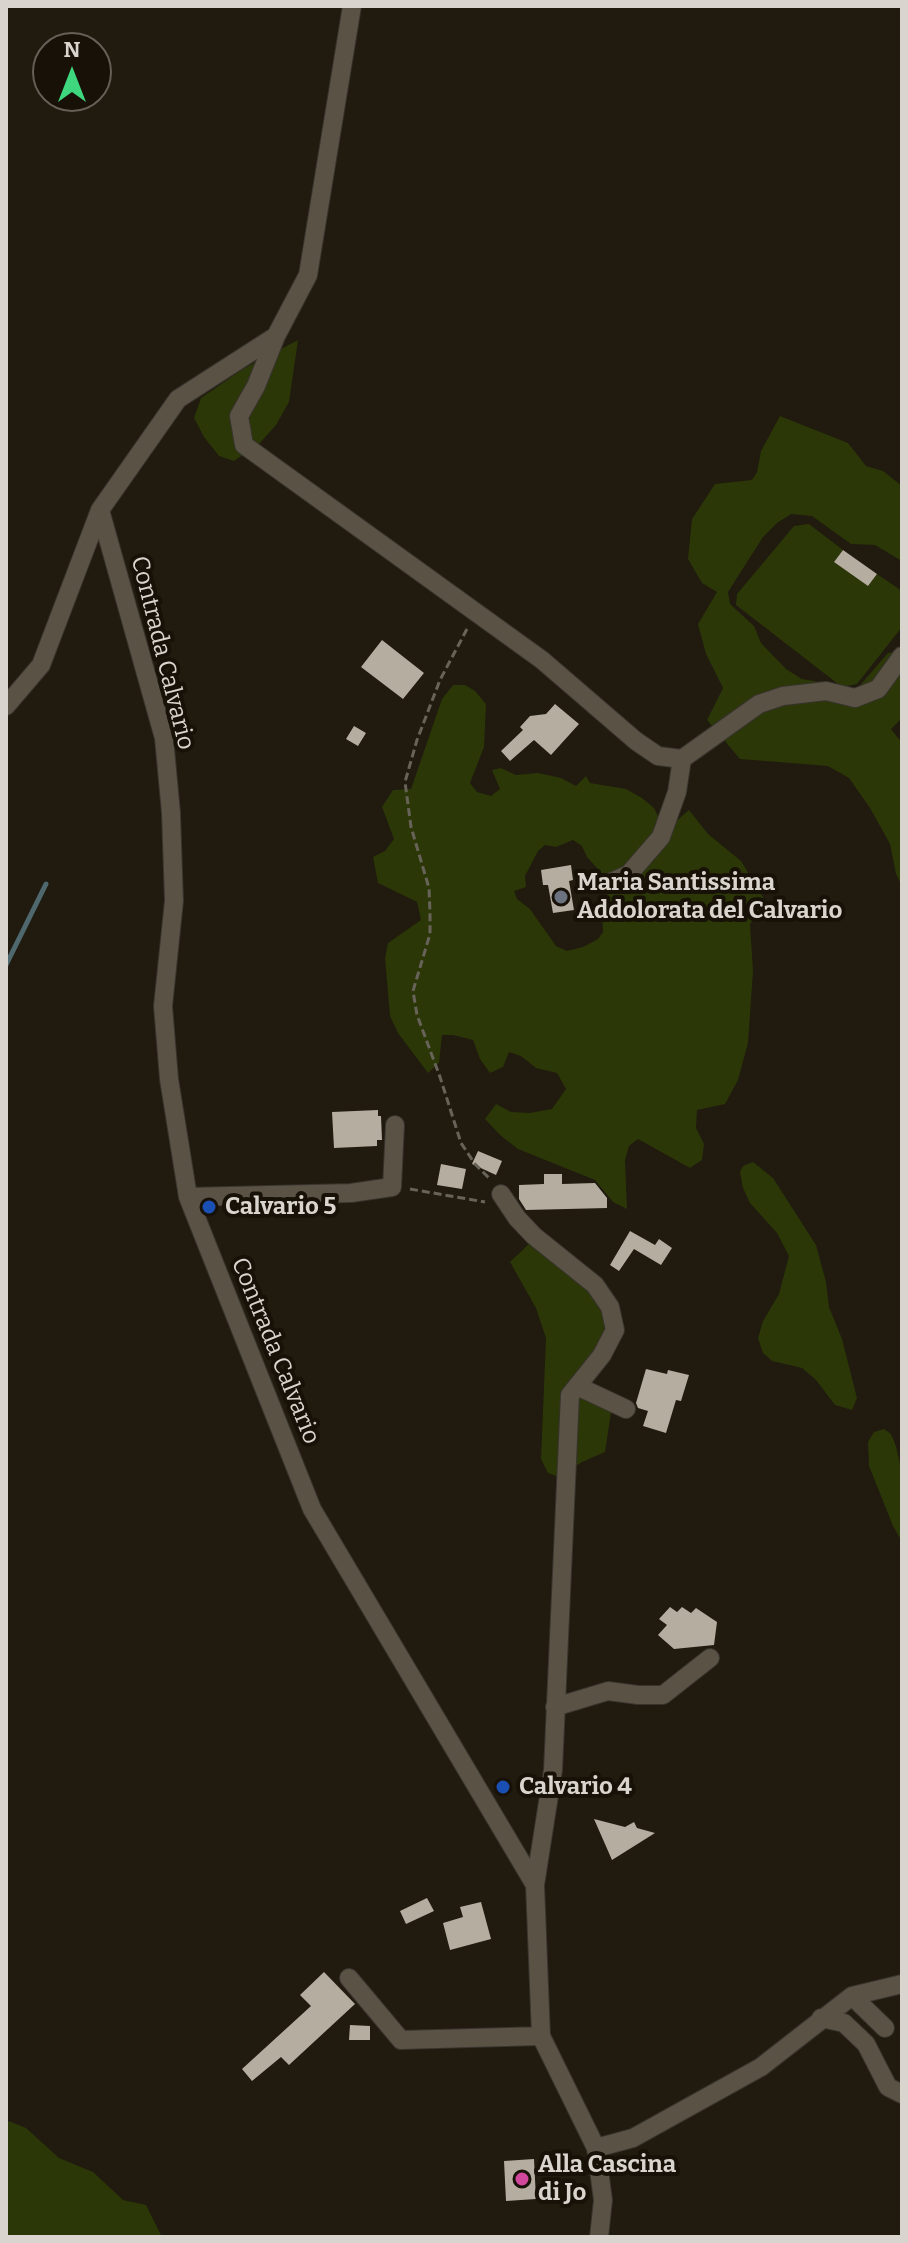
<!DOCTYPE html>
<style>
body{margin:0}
#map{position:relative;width:908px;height:2243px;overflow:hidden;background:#201a0f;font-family:Bitter,serif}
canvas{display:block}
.frame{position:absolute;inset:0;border:8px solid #d9d5ce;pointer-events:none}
.north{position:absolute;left:32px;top:32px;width:80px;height:80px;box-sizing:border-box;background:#171107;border:2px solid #655f57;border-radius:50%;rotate:0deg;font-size:22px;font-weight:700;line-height:32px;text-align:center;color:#d9d5ce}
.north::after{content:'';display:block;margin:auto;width:28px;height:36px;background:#3fd77d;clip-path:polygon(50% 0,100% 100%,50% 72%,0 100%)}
</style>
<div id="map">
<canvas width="908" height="2243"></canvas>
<div class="frame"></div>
<div class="north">N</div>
</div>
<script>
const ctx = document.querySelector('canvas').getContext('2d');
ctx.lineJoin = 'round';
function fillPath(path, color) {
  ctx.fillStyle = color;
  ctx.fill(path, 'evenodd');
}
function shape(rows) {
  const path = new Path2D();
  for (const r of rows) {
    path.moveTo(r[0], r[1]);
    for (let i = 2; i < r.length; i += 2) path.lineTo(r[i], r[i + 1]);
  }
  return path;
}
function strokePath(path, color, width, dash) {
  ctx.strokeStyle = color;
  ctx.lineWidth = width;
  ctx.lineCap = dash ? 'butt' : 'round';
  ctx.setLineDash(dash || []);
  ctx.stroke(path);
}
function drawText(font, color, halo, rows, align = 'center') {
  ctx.font = font + ' Bitter,serif';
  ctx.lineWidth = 8;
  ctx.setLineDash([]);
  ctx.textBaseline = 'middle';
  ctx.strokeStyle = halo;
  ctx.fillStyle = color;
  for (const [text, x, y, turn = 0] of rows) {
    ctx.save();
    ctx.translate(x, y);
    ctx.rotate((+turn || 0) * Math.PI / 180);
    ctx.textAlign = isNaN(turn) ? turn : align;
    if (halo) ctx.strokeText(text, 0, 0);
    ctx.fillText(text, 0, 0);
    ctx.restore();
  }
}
const green = shape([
 [298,340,289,402,276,425,259,444,234,461,219,456,204,437,194,418,201,398,243,369],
 [780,416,848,443,866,466,883,471,902,486,902,561,875,545,851,544,812,516,791,514,777,523,763,537,728,592,730,604,754,626,761,643,786,669,802,679,820,682,841,693,856,690,888,653,897,651,902,658,902,718,891,729,902,743,902,886,896,874,890,844,870,808,849,778,828,766,740,759,707,720,723,688,706,654,698,624,717,592,702,583,688,559,692,519,715,484,752,480,757,472,761,451],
 [809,524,843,550,834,562,868,586,877,574,902,591,902,627,857,684,842,687,736,605,737,594,794,526],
 [453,685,465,685,475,691,486,704,484,747,470,783,477,792,491,796,500,789,492,770,501,768,516,775,538,773,561,778,576,786,586,776,590,783,626,789,642,798,654,808,660,820,657,837,632,866,606,878,587,857,582,846,573,840,556,847,545,845,538,851,525,876,526,887,514,891,517,899,530,909,556,946,567,951,583,947,598,939,603,932,602,908,609,889,634,877,666,830,689,810,708,834,741,861,766,902,750,924,753,971,748,1043,738,1080,725,1104,697,1110,696,1128,704,1144,702,1160,690,1168,638,1139,629,1146,625,1160,627,1209,613,1202,595,1180,518,1149,500,1135,485,1119,496,1104,511,1112,530,1113,552,1109,566,1089,557,1073,536,1068,521,1056,509,1052,503,1067,490,1073,480,1059,473,1040,453,1035,442,1035,439,1063,428,1073,398,1033,390,1016,385,958,388,943,421,920,417,902,378,883,373,857,385,851,394,839,382,807,393,790,411,789,442,699],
 [753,1162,773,1178,816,1245,826,1282,829,1307,842,1339,857,1398,852,1410,835,1405,816,1380,802,1368,772,1361,763,1353,758,1338,763,1321,779,1294,789,1256,777,1233,750,1203,743,1188,740,1172,743,1166],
 [534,1239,590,1284,613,1324,571,1390,612,1406,605,1452,582,1462,559,1477,548,1473,541,1459,546,1338,536,1308,510,1262],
 [884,1429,891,1434,896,1446,902,1473,902,1542,893,1526,869,1466,868,1442,874,1432],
 [6,2120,26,2128,59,2158,93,2172,123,2200,146,2205,162,2237,6,2237]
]);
const stream = shape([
 [6,965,46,884]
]);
const building = shape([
 [843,550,877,574,868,586,834,562],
 [382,640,424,673,403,699,361,667],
 [555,704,579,724,551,755,534,740,510,761,501,751,523,730,520,727,530,716,546,714],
 [354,726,366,733,358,746,346,739],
 [571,865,573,880,569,881,574,910,553,913,548,885,543,885,541,870],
 [378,1110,378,1116,381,1116,382,1140,377,1140,377,1146,334,1148,332,1112],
 [478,1151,502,1161,496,1175,472,1164],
 [441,1164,466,1169,462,1189,437,1185],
 [544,1174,562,1174,562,1184,595,1183,607,1198,607,1208,526,1210,519,1199,519,1185,544,1184],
 [630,1231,655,1245,659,1239,672,1248,661,1265,634,1249,619,1271,610,1265],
 [646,1369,667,1374,668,1370,689,1375,681,1401,676,1400,666,1433,643,1426,648,1411,638,1408,636,1403],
 [670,1607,677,1612,682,1607,691,1613,696,1608,717,1622,714,1645,674,1649,658,1635,667,1625,659,1619],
 [594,1819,625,1827,634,1822,637,1828,655,1833,612,1860],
 [427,1898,434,1911,406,1924,400,1911],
 [481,1902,491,1939,450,1950,443,1923,463,1917,460,1907],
 [324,1972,355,2004,289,2065,281,2057,252,2081,242,2069,311,2006,300,1995],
 [350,2025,370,2026,370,2040,349,2040],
 [534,2159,536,2199,506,2201,504,2161]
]);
const path = shape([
 [467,629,440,680,417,740,405,782,411,827,429,888,430,913,430,934,413,991,417,1015,440,1077,461,1143,475,1164,491,1180],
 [410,1189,485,1202]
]);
const minor = shape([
 [352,6,308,275,276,336,178,399,100,510,164,738,171,813,174,901,163,1006,169,1079,188,1197,312,1509,535,1885,541,2036,596,2148,603,2200,599,2237],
 [276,336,256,386,239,416,244,445,542,660,636,741,658,756,682,759,759,704,783,696,826,691,855,698,878,689,902,656],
 [6,706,41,665,100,510],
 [607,884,629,874,661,837,677,792,682,759],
 [501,1194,517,1218,534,1236,595,1285,610,1307,615,1330,602,1355,570,1395,553,1770,535,1885],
 [188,1197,351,1193,392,1187,395,1125],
 [577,1386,626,1409],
 [555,1707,608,1691,638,1695,663,1695,710,1658],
 [349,1978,401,2040,541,2036],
 [852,1996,885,2028],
 [821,2018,844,2023,866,2044,888,2087,902,2094],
 [596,2148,633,2138,761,2067,852,1996,902,1984]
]);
const markers = [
 [561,897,8,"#6b7280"],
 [209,1207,8,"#1a4fb4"],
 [503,1787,8,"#1a4fb4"],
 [522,2179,8,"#d1479c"]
];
const streetNames = [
 ["Contrada Calvario",162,653,76],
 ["Contrada Calvario",275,1351,68]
];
const poiNames = [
 ["Maria Santissima",577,883],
 ["Addolorata del Calvario",577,911],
 ["Calvario 5",225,1207],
 ["Calvario 4",519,1787],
 ["Alla Cascina",538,2165],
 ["di Jo",538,2193]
];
fillPath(green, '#2b3707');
strokePath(stream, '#4e686e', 5);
fillPath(building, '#b5ad9f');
strokePath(minor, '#38332d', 20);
strokePath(path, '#686359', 3, [8, 4]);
strokePath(minor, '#595245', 18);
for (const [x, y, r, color] of markers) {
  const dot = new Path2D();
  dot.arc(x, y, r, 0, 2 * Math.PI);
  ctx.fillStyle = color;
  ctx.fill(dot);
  strokePath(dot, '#171107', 3);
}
drawText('24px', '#d9d5ce', '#171107', streetNames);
drawText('bold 24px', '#d9d5ce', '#171107', poiNames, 'left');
</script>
